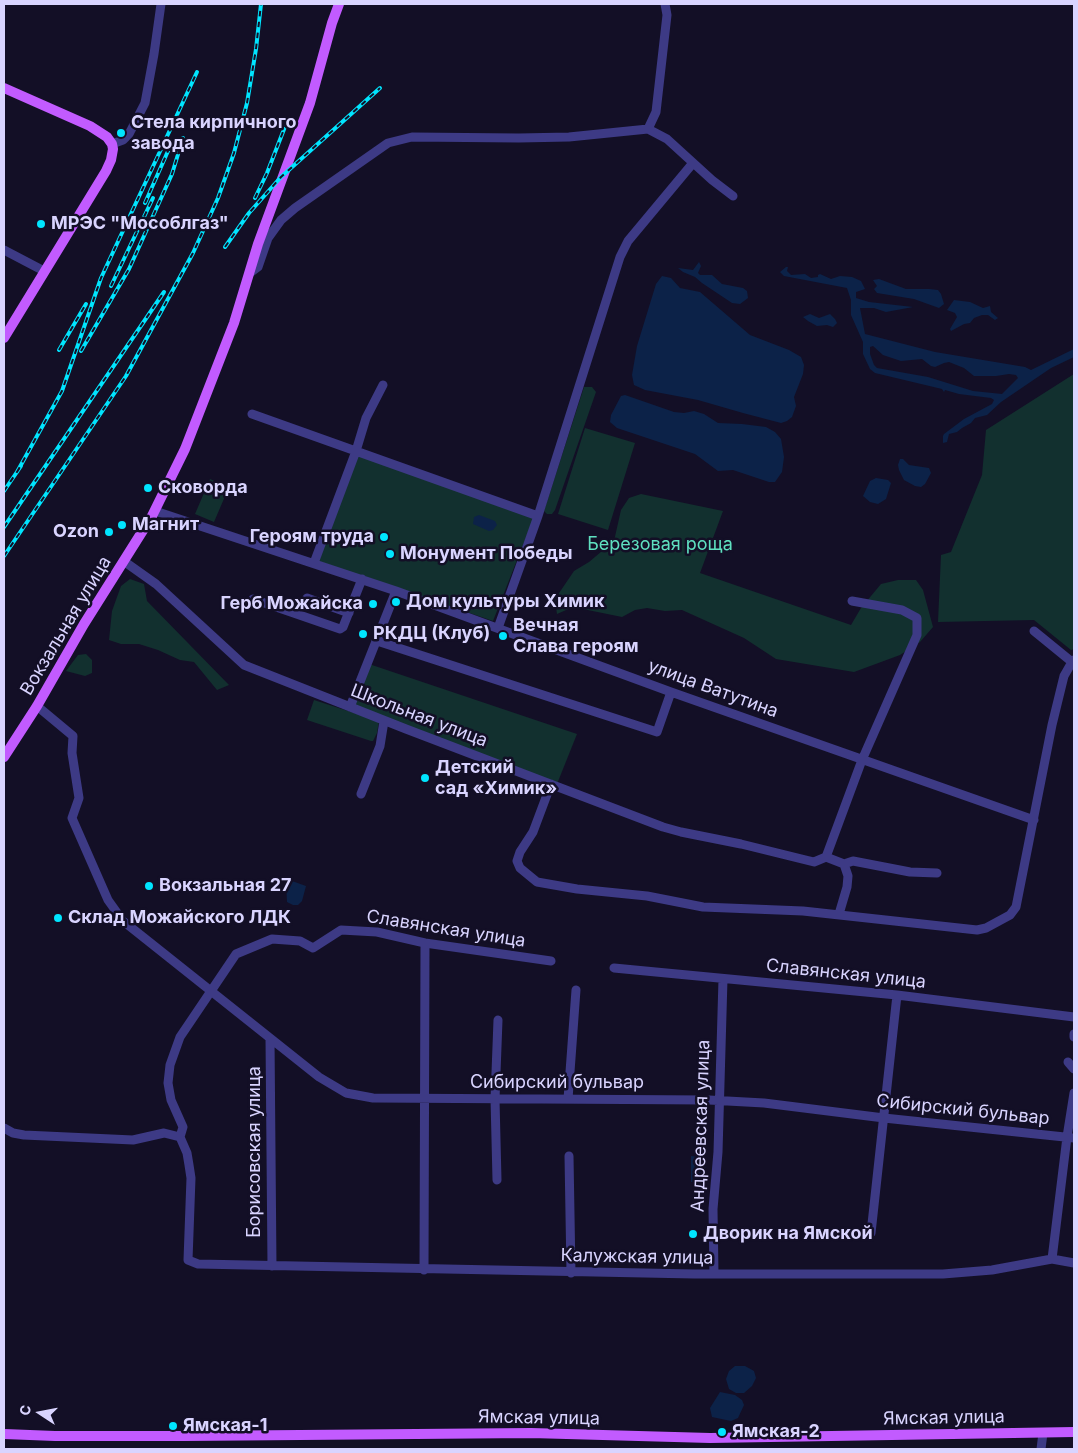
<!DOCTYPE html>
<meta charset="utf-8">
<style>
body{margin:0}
#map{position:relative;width:1078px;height:1453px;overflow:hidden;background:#130f26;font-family:Inter,sans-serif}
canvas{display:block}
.frame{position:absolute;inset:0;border:5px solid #d9d4ff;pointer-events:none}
.north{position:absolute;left:15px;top:1388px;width:50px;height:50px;-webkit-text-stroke:4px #130f26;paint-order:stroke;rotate:281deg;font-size:14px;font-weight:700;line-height:20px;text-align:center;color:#d9d4ff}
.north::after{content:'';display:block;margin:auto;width:18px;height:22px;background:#d9d4ff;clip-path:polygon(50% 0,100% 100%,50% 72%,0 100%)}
</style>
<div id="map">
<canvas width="1078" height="1453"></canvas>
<div class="frame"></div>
<div class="north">С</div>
</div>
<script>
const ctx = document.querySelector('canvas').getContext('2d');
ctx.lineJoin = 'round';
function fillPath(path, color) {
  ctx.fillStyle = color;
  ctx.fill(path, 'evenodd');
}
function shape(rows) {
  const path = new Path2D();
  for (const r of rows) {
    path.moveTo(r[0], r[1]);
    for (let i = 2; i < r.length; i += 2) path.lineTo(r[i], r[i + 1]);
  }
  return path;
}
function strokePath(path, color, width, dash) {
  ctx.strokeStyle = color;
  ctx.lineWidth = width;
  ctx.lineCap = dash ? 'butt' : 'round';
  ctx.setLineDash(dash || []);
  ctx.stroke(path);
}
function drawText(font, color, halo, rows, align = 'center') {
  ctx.font = font + ' Inter,sans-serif';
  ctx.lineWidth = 5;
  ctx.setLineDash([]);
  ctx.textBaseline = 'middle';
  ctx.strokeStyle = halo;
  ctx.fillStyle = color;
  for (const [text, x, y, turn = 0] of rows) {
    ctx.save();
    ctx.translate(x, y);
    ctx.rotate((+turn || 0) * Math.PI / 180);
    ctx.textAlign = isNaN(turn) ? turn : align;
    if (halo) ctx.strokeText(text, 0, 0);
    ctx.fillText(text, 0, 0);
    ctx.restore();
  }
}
const green = shape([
 [1074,374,1074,649,1071,650,1034,620,938,622,941,555,951,552,982,475,986,430],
 [584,387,592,387,596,392,555,510,552,514,547,514,544,511],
 [585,428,635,443,608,530,558,514],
 [358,455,534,517,493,621,318,561],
 [210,479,229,487,214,522,195,514],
 [641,494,723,511,700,573,851,625,861,608,881,584,898,580,916,580,923,590,933,627,920,642,900,655,854,672,776,659,744,638,682,610,665,611,647,608,635,610,622,617,573,607,557,614,555,599,574,571,589,562,614,541,621,510,629,498],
 [130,579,144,584,147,601,229,685,217,690,194,662,180,660,158,650,139,644,121,644,109,640,112,611,121,586],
 [86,654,92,660,92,673,85,676,66,671,78,655],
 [369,664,577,734,557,784,351,706],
 [314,700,379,721,377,733,373,741,371,741,307,720]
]);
const water = shape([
 [699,262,701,266,698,273,700,275,712,275,722,284,743,288,747,291,748,298,740,304,732,303,702,283,695,277,683,272,678,268,693,270],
 [786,267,788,267,787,271,791,275,805,274,811,278,818,277,818,275,820,274,831,279,840,276,852,277,861,281,865,289,856,292,856,298,869,302,913,307,886,312,874,308,860,308,865,334,935,352,1025,367,1031,370,1074,349,1074,357,1051,368,1001,402,987,415,975,418,971,423,962,428,957,432,949,434,947,442,943,443,943,436,944,434,964,419,992,404,994,400,991,398,959,394,945,390,944,392,942,389,875,373,870,369,863,354,863,342,851,315,851,300,847,288,784,276,780,272],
 [873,346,883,355,901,361,922,359,931,366,935,367,944,363,949,362,964,368,974,376,996,376,1009,374,1016,375,1018,378,1002,394,973,391,928,377,877,368,874,365,870,354,870,347],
 [662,276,671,278,680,288,700,292,750,335,789,350,801,357,804,365,803,374,794,397,796,406,792,417,787,421,781,423,743,413,698,400,645,390,634,385,632,375,637,346,656,284],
 [879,279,906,289,929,289,938,290,941,294,944,304,939,308,914,299,877,293,874,289,877,286,873,280],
 [954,300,970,302,983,308,990,306,991,312,998,318,995,320,988,315,982,315,974,318,970,323,964,324,951,331,950,329,957,317,955,313,947,310],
 [810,314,819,318,830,314,835,319,837,323,833,327,827,325,817,326,808,321,803,317],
 [625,395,674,412,684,413,694,411,704,414,718,423,742,424,766,427,775,432,781,439,784,457,782,472,775,482,769,482,733,470,718,471,695,454,617,428,610,422,611,415,621,396],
 [900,459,903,459,909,465,929,468,931,473,925,484,921,487,915,486,904,480,899,470,898,465],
 [876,478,888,480,891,483,886,499,878,504,870,502,863,496,870,481],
 [479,515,495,521,497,525,493,530,489,531,473,524,474,517],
 [292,881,306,886,302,901,298,905,293,905,287,902,286,883],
 [691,1156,706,1158,705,1182,691,1182],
 [735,1366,745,1366,754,1371,756,1378,752,1386,744,1393,736,1393,729,1389,726,1379,729,1371],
 [720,1392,735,1395,742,1400,744,1405,738,1418,731,1421,712,1417,710,1408]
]);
const minor = shape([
 [665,4,667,15,656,112,648,129,667,139,712,180,733,196],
 [112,144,123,140,129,134,145,103,154,54,161,4],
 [4,250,44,271],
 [250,273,258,267,268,238,281,220,295,208,388,143,412,137,519,138,569,137,648,129],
 [252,414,538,516],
 [155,511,396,591,671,692,1034,820],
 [125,562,156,584,244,665,406,729,663,827,681,832,741,844,814,862,826,857,844,864,853,861,910,872,937,873],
 [314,563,356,451,366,418,383,385],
 [307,598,349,613],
 [253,599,340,629,343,627,362,579],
 [498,628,538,516,620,257,628,241,693,163],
 [1034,631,1072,662,1074,660],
 [377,641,657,732,671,692],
 [37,706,73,736,72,753,79,798,72,818,108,900,123,921,319,1077,346,1093,373,1098,709,1100,764,1103,884,1118,1074,1138],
 [350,707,396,591],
 [551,784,533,832,520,852,517,861,520,868,537,882,577,889,647,896,703,907,803,911,977,930,986,928,1010,915,1016,907,1052,725,1064,676,1072,662],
 [361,794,380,746,384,721],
 [826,857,862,760,917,635,917,618,902,610,852,601],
 [839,914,847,887,848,876,844,864],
 [551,961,425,943,377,932,341,930,313,948,300,941,272,939,236,954,180,1037,170,1065,168,1083,171,1100,183,1127,180,1137,187,1153,189,1165,191,1178,188,1260,198,1264,694,1274,943,1274,992,1270,1052,1259,1074,1263],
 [614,968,897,995,1074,1017],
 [1074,1037,1074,1034],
 [270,1038,272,1266],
 [1068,1062,1074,1069],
 [568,1099,576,990],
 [4,1128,13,1133,24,1135,133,1140,164,1133,180,1137],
 [569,1156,571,1273],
 [497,1180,495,1099,498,1020],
 [871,1233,897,995],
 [1052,1259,1067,1137,1074,1093],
 [424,1270,425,943],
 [714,1274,713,1209,718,1152,723,979],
 [1041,1449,1043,1433]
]);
const major = shape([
 [4,88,90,126,107,137,112,144,113,149,111,160,106,171,4,338],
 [4,757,37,706,84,624,152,516,185,449,234,323,258,244,310,103,332,23,339,4],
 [4,1434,55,1436,185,1436,531,1433,710,1438,1074,1432]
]);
const rail = shape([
 [255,198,267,173,288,119],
 [145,203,172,142],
 [225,247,249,213,281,177,380,88],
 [111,286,153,198],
 [59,350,86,304],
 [81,351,129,269,172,174,183,138],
 [17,472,62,391,101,278,197,72],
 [4,491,21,466],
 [4,527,164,292],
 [4,556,126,376,193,253,218,198,234,153,247,103,256,49,261,4]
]);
const markers = [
 [121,133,5,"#00e5ff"],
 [41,224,5,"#00e5ff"],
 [148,488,5,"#00e5ff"],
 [122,525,5,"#00e5ff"],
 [109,532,5,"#00e5ff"],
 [384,537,5,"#00e5ff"],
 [390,554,5,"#00e5ff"],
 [396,602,5,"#00e5ff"],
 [373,604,5,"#00e5ff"],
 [363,634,5,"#00e5ff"],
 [503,636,5,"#00e5ff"],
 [425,778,5,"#00e5ff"],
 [149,886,5,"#00e5ff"],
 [58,918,5,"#00e5ff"],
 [693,1234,5,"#00e5ff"],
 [173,1426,5,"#00e5ff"],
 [722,1432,5,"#00e5ff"]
];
const poiNames = [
 ["Стела кирпичного",131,123],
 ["завода",131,144],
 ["МРЭС \"Мособлгаз\"",51,224],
 ["Сковорда",158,488],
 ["Магнит",132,525],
 ["Ozon",99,532,"right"],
 ["Героям труда",374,537,"right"],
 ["Монумент Победы",400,554],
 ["Дом культуры Химик",406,602],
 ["Герб Можайска",363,604,"right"],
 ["Вечная",513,626],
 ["Слава героям",513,647],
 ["РКДЦ (Клуб)",373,634],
 ["Детский",435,768],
 ["сад «Химик»",435,789],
 ["Вокзальная 27",159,886],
 ["Склад Можайского ЛДК",68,918],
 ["Дворик на Ямской",703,1234],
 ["Ямская-1",183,1426],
 ["Ямская-2",732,1432]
];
const parkNames = [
 ["Березовая роща",660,545]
];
const streetNames = [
 ["Вокзальная улица",66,626,-59],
 ["улица Ватутина",713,689,20],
 ["Школьная улица",419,716,21],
 ["Славянская улица",446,929,9],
 ["Славянская улица",846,974,6],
 ["Сибирский бульвар",557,1083],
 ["Сибирский бульвар",963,1110,6],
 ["Андреевская улица",701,1126,-88],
 ["Борисовская улица",255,1152,-90],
 ["Калужская улица",637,1257,1],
 ["Ямская улица",539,1418,1],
 ["Ямская улица",944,1418,-1]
];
fillPath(green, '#12302f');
fillPath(water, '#0c2248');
strokePath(minor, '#3d3a85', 9);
strokePath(major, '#c25bff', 10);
strokePath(rail, '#00e5ff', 4);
strokePath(rail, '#130f26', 2, [5.5]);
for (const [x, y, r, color] of markers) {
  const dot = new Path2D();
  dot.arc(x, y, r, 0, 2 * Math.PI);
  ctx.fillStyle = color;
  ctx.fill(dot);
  strokePath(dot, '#130f26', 2);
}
drawText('bold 18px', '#d9d4ff', '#130f26', poiNames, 'left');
drawText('18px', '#5fe0c0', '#130f26', parkNames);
drawText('18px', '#d9d4ff', '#130f26', streetNames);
</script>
